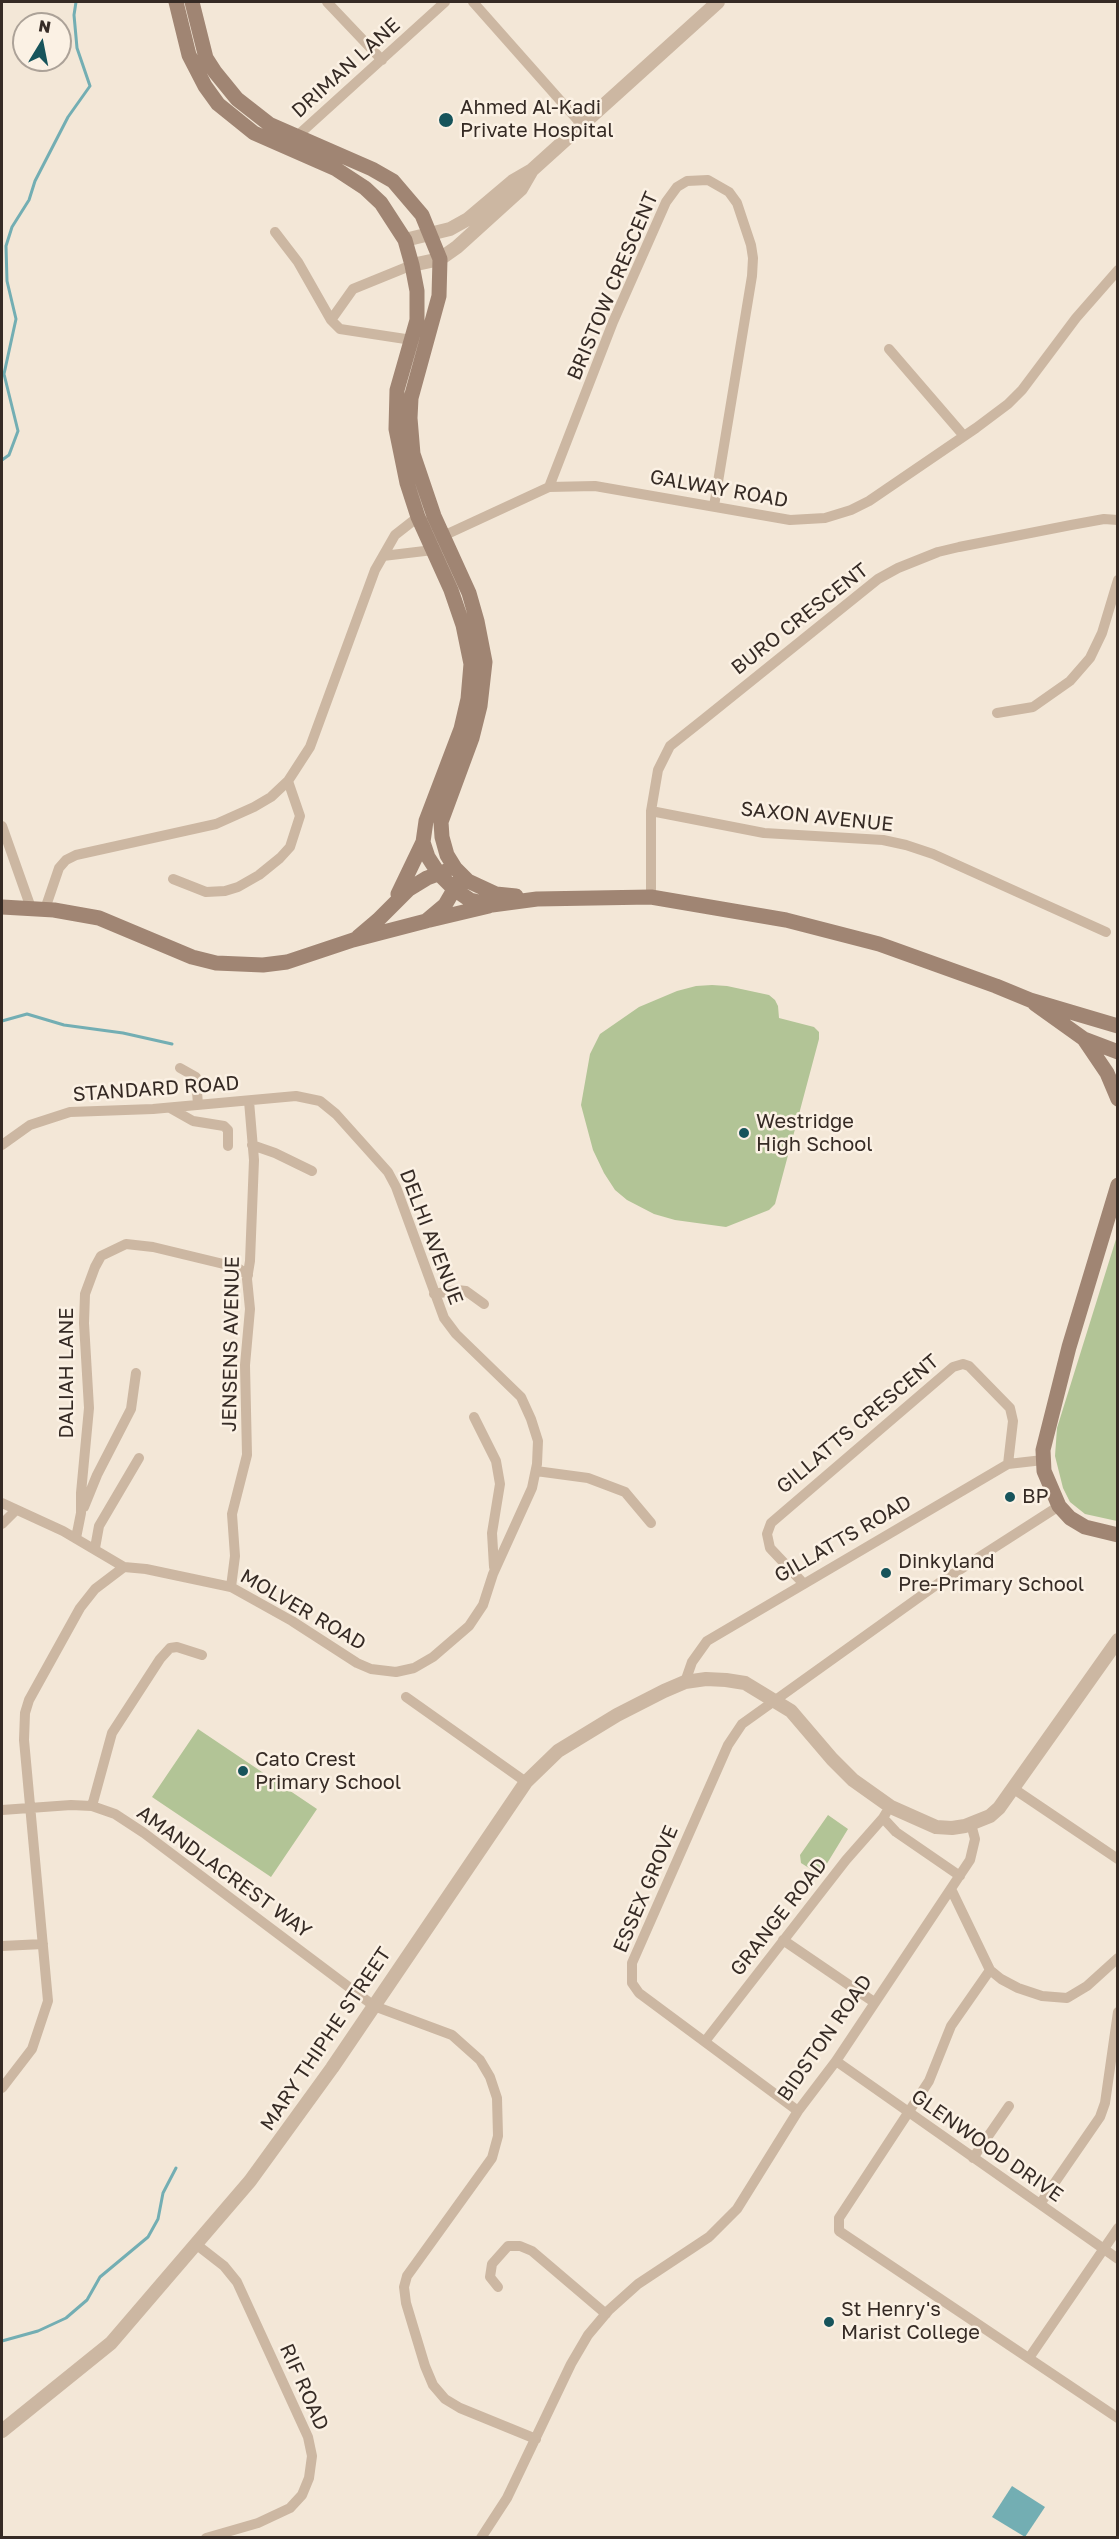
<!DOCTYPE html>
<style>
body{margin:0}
#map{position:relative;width:1119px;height:2539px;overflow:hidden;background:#f3e7d7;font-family:"Golos Text",sans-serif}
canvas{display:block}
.frame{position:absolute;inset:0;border:3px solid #362b25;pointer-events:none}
.north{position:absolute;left:12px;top:12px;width:60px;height:60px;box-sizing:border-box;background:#fbf1e4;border:2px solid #aca298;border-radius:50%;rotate:10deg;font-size:16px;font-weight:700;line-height:24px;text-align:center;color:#362b25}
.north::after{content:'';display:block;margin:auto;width:21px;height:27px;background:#17545b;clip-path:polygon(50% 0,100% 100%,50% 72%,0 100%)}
</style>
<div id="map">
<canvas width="1119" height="2539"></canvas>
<div class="frame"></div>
<div class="north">N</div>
</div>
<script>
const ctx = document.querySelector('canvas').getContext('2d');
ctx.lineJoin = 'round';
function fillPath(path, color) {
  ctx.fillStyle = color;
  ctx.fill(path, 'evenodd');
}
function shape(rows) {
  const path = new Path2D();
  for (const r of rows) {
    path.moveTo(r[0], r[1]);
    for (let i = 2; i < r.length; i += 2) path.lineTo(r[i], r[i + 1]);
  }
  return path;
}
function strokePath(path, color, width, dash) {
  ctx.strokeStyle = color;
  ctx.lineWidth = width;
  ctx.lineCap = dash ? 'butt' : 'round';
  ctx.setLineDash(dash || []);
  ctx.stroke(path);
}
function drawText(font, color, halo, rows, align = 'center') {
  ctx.font = font + ' "Golos Text",sans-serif';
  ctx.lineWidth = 5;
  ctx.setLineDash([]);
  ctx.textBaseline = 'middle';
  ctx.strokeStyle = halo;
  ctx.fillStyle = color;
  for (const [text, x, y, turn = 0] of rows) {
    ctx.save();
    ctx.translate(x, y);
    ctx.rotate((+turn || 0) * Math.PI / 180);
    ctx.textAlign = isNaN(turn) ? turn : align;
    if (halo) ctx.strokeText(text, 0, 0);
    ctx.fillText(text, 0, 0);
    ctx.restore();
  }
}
const green = shape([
 [712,985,727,986,769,995,775,1000,778,1006,779,1018,814,1027,819,1032,819,1039,775,1204,769,1210,726,1227,675,1220,654,1214,627,1200,615,1190,604,1173,593,1150,581,1105,590,1054,600,1034,639,1007,677,991,696,986],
 [1117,1236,1118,1521,1117,1521,1085,1514,1070,1502,1063,1488,1055,1456,1057,1428],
 [198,1729,317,1809,271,1877,152,1797],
 [828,1815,848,1829,820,1875,801,1863,800,1855]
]);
const water = shape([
 [1012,2486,1045,2507,1025,2537,992,2517]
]);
const stream = shape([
 [2,460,9,455,18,431,4,374,16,319,7,281,6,246,12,227,29,200,35,181,68,117,90,86,77,48,74,15,76,2],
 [2,1021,27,1014,64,1025,123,1033,172,1044],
 [2,2341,38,2331,66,2318,87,2300,100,2277,148,2237,158,2219,163,2193,176,2168]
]);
const minor = shape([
 [327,2,382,60],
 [473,2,582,125],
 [296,137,445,2],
 [275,232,298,262,331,320,340,329,412,340],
 [331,320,353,289,412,265],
 [889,349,964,436],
 [549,487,613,322,666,202,677,187,687,181,708,180,729,192,737,203,751,245,753,258,752,276,714,506],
 [443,536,549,487,595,486,790,520,825,518,851,510,869,501,976,428,1008,404,1022,390,1076,318,1118,270],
 [383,556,433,550],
 [997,713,1033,707,1070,681,1090,658,1102,633,1118,580],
 [651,811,764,833,883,840,906,845,933,854,1106,932],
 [2,826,31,908],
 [173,879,206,892,225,891,238,887,259,875,280,858,290,847,300,816,288,781,310,747,375,570,395,535,418,517],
 [651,897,651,811,658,770,670,746,704,719,878,579,898,568,938,552,959,547,1071,525,1104,519,1118,520],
 [45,909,59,868,66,860,76,855,216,824,254,807,271,797,288,781],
 [180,1068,196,1077,198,1105],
 [170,1108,193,1121,224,1126,228,1130,228,1146],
 [2,1145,30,1125,70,1112,153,1109,296,1096,320,1101,336,1114,388,1172,396,1187,444,1318,456,1334,521,1397,531,1419,538,1441,537,1464,532,1488,493,1574,483,1605,469,1626,433,1657,414,1668,396,1672,371,1669,357,1663,292,1621,231,1587,146,1569,124,1567,63,1531,2,1503],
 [252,1145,275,1153,312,1171],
 [434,1294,457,1290,466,1291,484,1304],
 [474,1417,496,1461,500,1484,492,1533,494,1567],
 [536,1471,588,1478,625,1492,651,1523],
 [84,1507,97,1475,131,1409,136,1373],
 [2,1524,16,1510],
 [76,1538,81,1513,81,1493,89,1408,84,1323,85,1294,95,1267,101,1256,126,1244,153,1247,236,1267,248,1275],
 [95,1548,99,1526,139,1458],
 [803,1583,770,1548,767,1534,771,1523,953,1367,963,1364,969,1366,1010,1408,1013,1421,1008,1464],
 [231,1587,235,1556,232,1514,247,1455,245,1365,250,1309,247,1279,250,1261,254,1160,249,1101],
 [685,1682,692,1662,707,1641,1008,1464,1043,1460],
 [406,1697,526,1782],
 [1014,1789,1118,1859],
 [92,1806,112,1733,160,1659,170,1648,177,1647,202,1655],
 [2,1810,71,1805,92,1806,115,1814,144,1833,374,2006,452,2035,480,2060,490,2077,497,2098,498,2136,492,2158,407,2276,404,2287,406,2303,425,2366,433,2385,445,2399,460,2408,536,2439],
 [886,1813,883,1818,896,1832,960,1876],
 [951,1889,990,1970,1001,1979,1018,1988,1042,1996,1067,1998,1087,1986,1118,1958],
 [783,1940,874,2002],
 [2,1946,43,1944],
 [990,1970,951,2026,929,2081,839,2218,839,2231,1118,2418],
 [706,2040,846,1860,883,1818],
 [836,2061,1118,2259],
 [2,2088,32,2049,48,2001,24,1740,25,1713,29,1700,80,1608,95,1589,124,1567],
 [798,2111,639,1993,632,1983,632,1963,728,1745,742,1724,939,1583,1059,1506],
 [973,2158,1009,2106],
 [1040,2204,1100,2117,1105,2103,1118,2012],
 [197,2245,224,2266,237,2282,308,2437,312,2456,309,2478,302,2495,290,2508,258,2523,206,2538],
 [498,2287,490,2277,492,2264,508,2246,520,2246,532,2251,606,2314],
 [1029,2358,1118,2228],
 [481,2538,507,2498,571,2364,588,2335,609,2310,638,2284,709,2237,737,2209,798,2111,836,2061,970,1860,975,1839,971,1824]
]);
const tertiary = shape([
 [405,240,450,229,468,219,513,181,532,170,718,2],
 [412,265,440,259,457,247,521,189,532,170],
 [2,2431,111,2343,250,2181,332,2068,526,1782,558,1751,617,1715,664,1691,685,1682,706,1679,726,1680,745,1683,791,1711,832,1759,853,1780,891,1807,936,1827,952,1828,965,1826,990,1816,999,1808,1118,1640]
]);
const secondary = shape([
 [176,2,189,55,205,86,218,104,254,133,336,169,365,188,381,203,405,240,412,265,417,291,417,320,397,390,396,429,407,483,418,517,451,590,463,625,471,664,468,699,461,729,426,821,423,842,428,857,439,874,454,889,470,900,492,905,537,899,651,897,786,920,879,944,996,986,1030,1000,1118,1026],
 [192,2,206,58,215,72,237,99,269,124,372,169,393,181,422,215,440,259,439,296,411,398,410,418,413,454,434,516,469,593,477,621,485,662,480,706,472,738,441,822,442,837,447,855,455,868,468,881,496,894,516,896],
 [398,894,423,842],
 [2,907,54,910,99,918,192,957,216,963,263,965,287,962,353,940,426,921,445,905,459,881],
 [430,920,489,906],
 [358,937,378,920,409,889,427,878,446,871],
 [1035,1004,1084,1039,1118,1052],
 [1084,1039,1107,1073,1118,1099],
 [1118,1185,1069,1347,1043,1450,1044,1471,1059,1506,1070,1518,1085,1527,1118,1535]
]);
const markers = [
 [446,120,8,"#17545b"],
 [744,1133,6,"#17545b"],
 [1010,1497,6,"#17545b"],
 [886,1573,6,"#17545b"],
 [243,1771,6,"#17545b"],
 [829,2322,6,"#17545b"]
];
const streetNames = [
 ["DRIMAN LANE",346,68,-42],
 ["BRISTOW CRESCENT",613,286,-67],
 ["GALWAY ROAD",719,489,10],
 ["BURO CRESCENT",800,619,-38],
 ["SAXON AVENUE",817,817,6],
 ["STANDARD ROAD",156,1089,-4],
 ["DELHI AVENUE",431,1237,69],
 ["JENSENS AVENUE",231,1344,-89],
 ["DALIAH LANE",67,1373,-90],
 ["GILLATTS CRESCENT",858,1424,-40],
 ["GILLATTS ROAD",843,1539,-30],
 ["MOLVER ROAD",303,1610,30],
 ["AMANDLACREST WAY",224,1872,36],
 ["ESSEX GROVE",646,1889,-67],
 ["GRANGE ROAD",779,1917,-52],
 ["BIDSTON ROAD",825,2038,-55],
 ["MARY THIPHE STREET",326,2039,-56],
 ["GLENWOOD DRIVE",987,2146,35],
 ["RIF ROAD",304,2387,66]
];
const poiNames = [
 ["Ahmed Al-Kadi",460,108],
 ["Private Hospital",460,131],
 ["Westridge",756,1122],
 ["High School",756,1145],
 ["BP",1022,1497],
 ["Dinkyland",898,1562],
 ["Pre-Primary School",898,1585],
 ["Cato Crest",255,1760],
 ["Primary School",255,1783],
 ["St Henry's",841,2310],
 ["Marist College",841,2333]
];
fillPath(green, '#b2c496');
fillPath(water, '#73aeb3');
strokePath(stream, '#73aeb3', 3);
strokePath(minor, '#ccb7a2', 10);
strokePath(tertiary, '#ccb7a2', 14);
strokePath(secondary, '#a08573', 15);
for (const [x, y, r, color] of markers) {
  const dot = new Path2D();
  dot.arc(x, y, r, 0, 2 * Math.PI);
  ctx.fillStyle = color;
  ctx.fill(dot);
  strokePath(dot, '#fbf1e4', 2);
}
drawText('20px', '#362b25', '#fbf1e4', streetNames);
drawText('20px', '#362b25', '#fbf1e4', poiNames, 'left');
</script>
